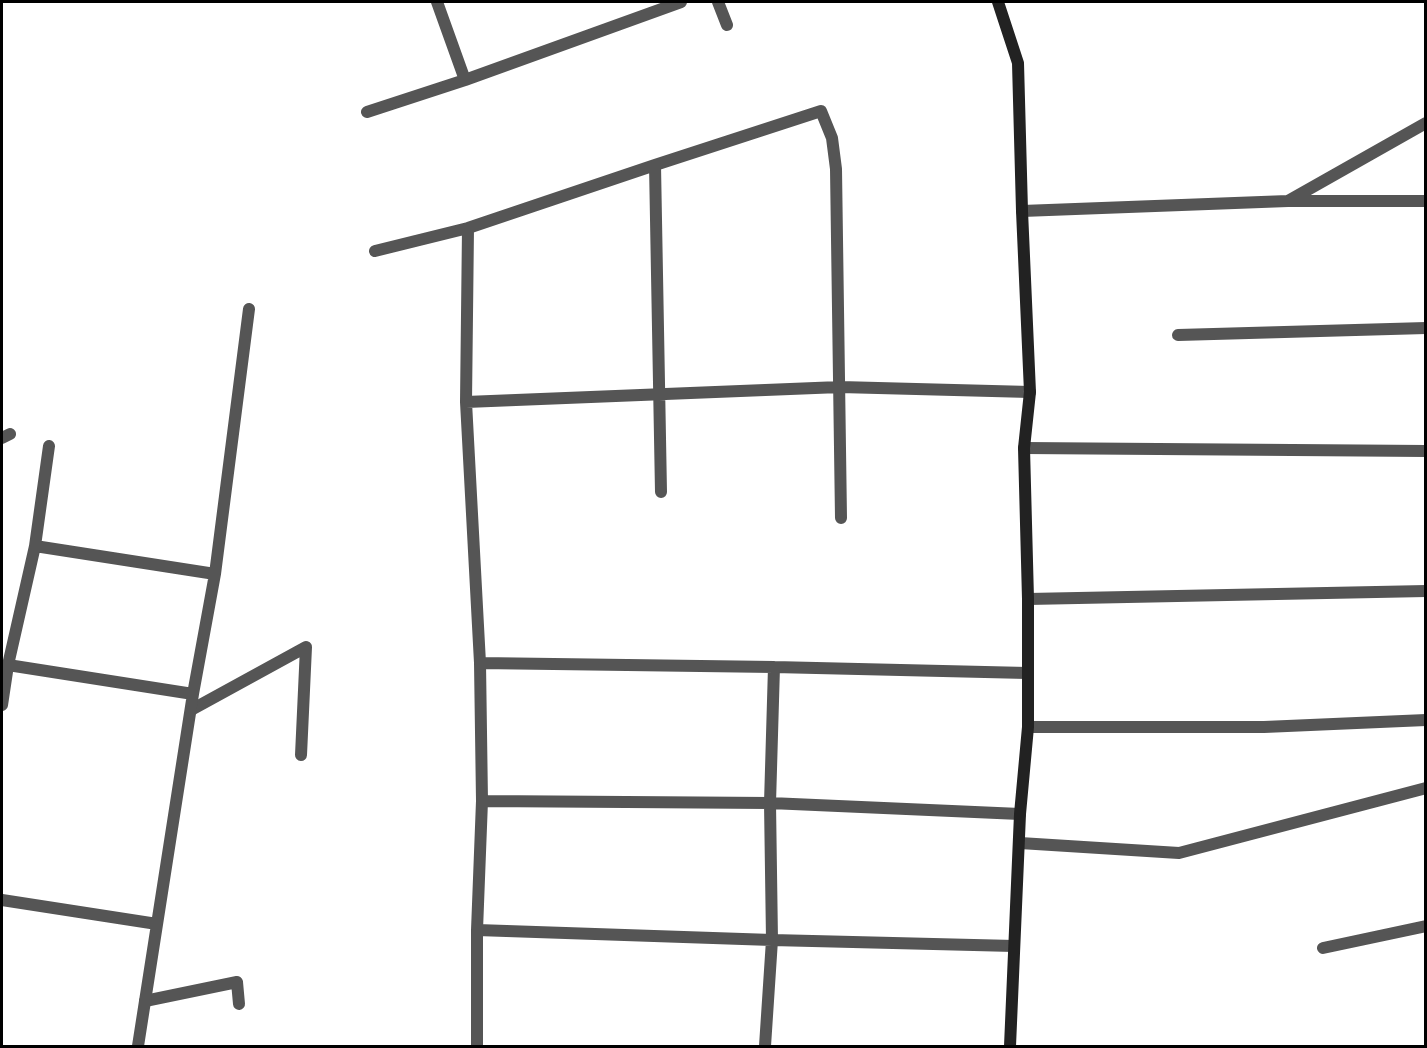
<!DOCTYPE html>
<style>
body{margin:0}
#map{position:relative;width:1427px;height:1048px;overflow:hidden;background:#fff;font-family:"PT Sans Narrow",sans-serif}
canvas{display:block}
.frame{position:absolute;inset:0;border:3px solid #000;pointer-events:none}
</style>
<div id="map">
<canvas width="1427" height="1048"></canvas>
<div class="frame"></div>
</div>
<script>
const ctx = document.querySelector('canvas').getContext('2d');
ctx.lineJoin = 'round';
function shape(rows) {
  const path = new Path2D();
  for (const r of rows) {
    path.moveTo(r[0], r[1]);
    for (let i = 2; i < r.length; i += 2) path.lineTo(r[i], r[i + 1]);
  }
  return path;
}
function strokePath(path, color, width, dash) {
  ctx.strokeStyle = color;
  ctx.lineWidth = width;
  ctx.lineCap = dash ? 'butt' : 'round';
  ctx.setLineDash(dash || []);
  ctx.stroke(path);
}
const lane = shape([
 [191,710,306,647,301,755],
 [145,1001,237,982,239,1004]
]);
const street = shape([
 [437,2,465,80],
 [718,2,727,25],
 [367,112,465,80,681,2],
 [655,165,661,492],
 [1288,201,1426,123],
 [1022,211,1288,201,1426,201],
 [468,228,466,402,480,663,482,801,477,930,477,1046],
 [375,251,468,228,655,165,821,111,832,138,836,169,841,518],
 [1178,335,1426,328],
 [466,402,840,387,1030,392],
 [2,438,10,434],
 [1024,448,1426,451],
 [35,546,215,574],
 [1028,599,1426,591],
 [480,663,774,667,1027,673],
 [8,665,193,694],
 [2,705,8,665,35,546,49,446],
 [1028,727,1264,727,1426,720],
 [482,801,770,803,1020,814],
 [1020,843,1179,853,1426,788],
 [2,900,157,924],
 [477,930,772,940,1014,946],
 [1323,948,1426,926],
 [138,1046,193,694,215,574,249,309],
 [765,1046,772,940,770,803,774,667]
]);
const secondary = shape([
 [998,2,1018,63,1022,211,1030,392,1024,448,1028,599,1028,727,1020,814,1010,1046]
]);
strokePath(lane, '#555', 12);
strokePath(street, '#555', 12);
strokePath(secondary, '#222', 12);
</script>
